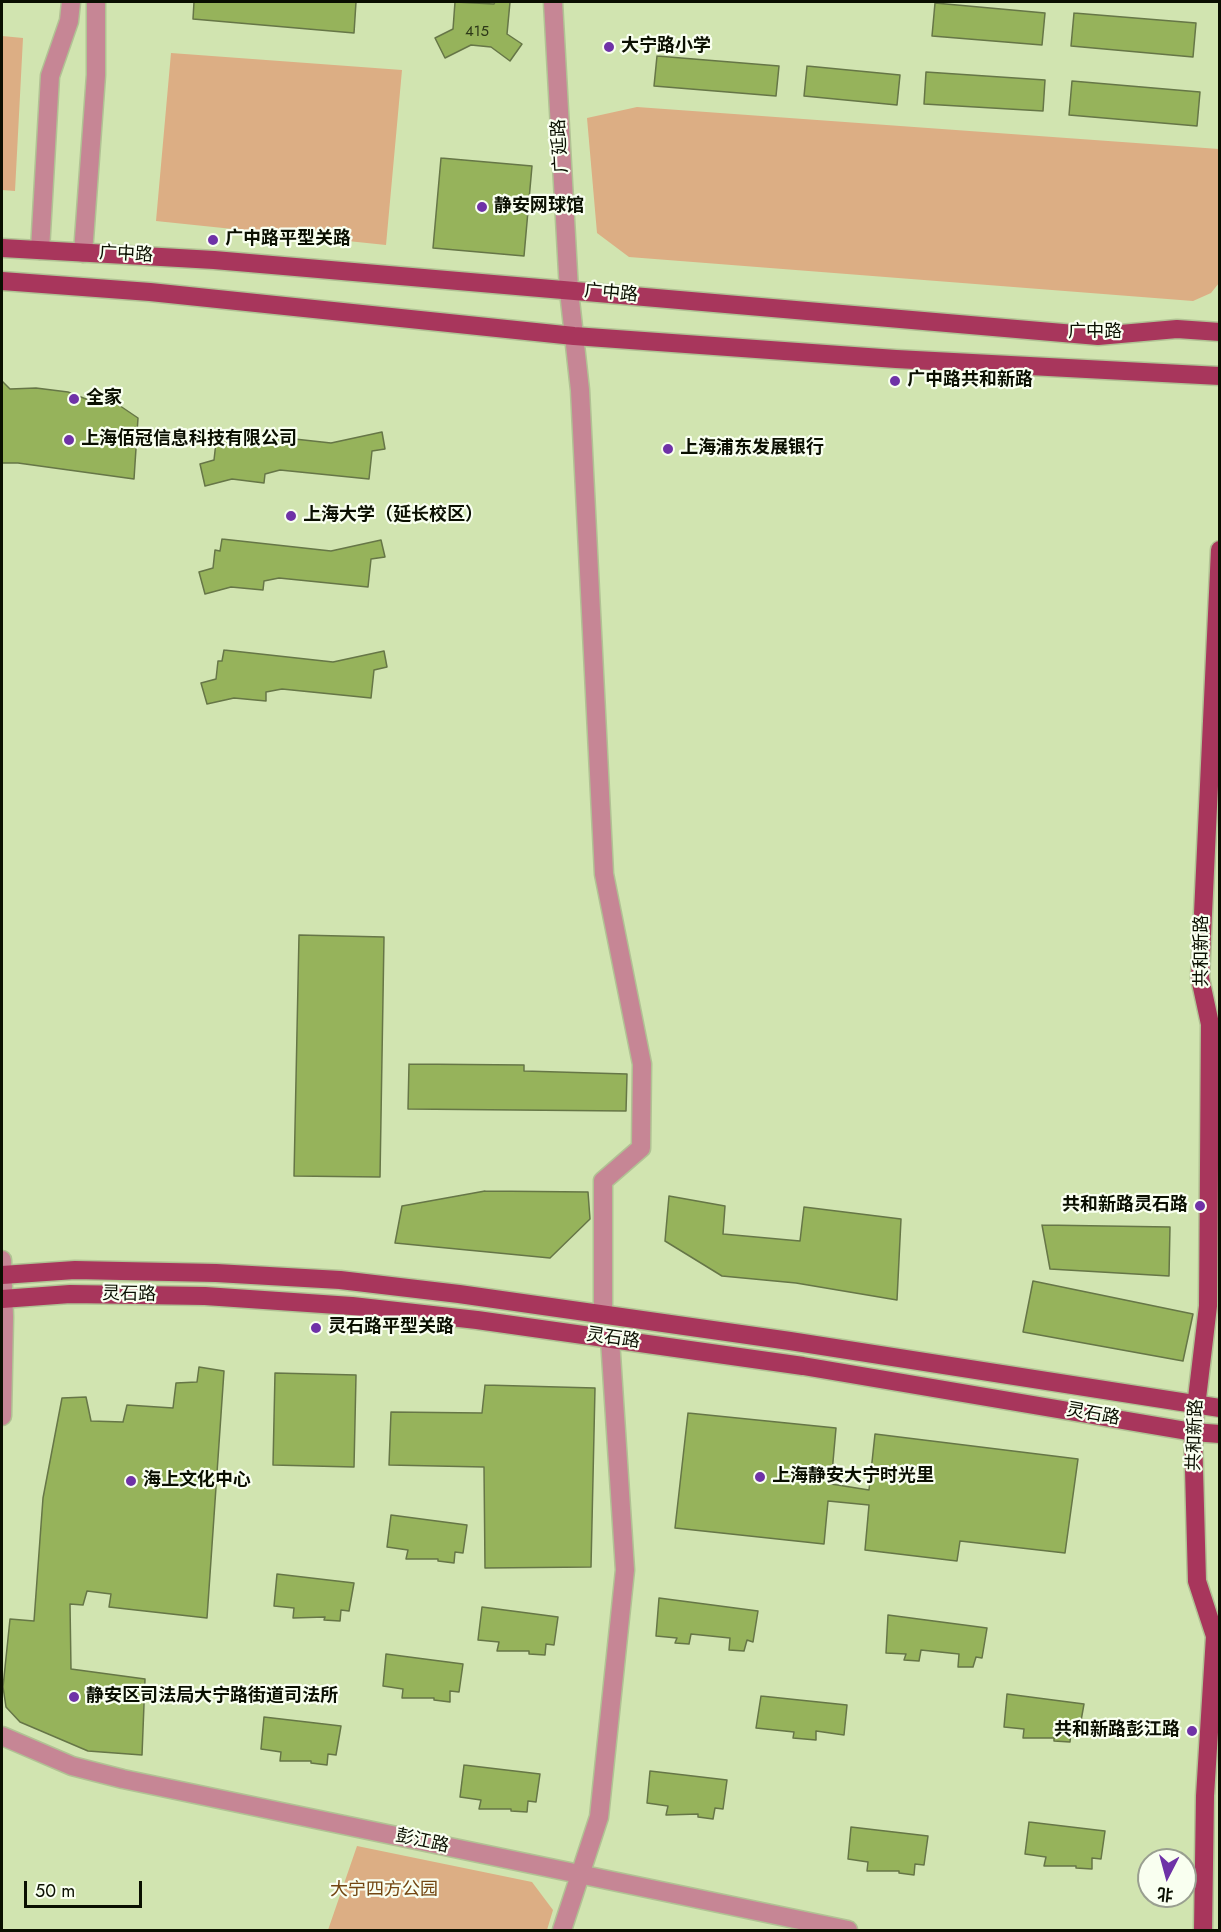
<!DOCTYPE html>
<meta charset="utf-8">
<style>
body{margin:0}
#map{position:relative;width:1221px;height:1932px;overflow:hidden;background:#d1e4b0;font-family:Jost,"Noto Sans SC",sans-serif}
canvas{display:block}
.frame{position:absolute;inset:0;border:3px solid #0a0f01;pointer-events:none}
.north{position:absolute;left:1137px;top:1848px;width:60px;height:60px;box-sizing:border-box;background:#f9fff0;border:2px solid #999f90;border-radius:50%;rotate:186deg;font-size:16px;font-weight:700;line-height:24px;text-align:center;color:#0a0f01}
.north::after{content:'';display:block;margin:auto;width:21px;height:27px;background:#6f32a7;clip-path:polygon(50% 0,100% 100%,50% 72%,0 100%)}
.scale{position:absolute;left:24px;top:1881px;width:118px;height:27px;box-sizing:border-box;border:3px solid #0a0f01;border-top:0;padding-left:8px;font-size:18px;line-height:21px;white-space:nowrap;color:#0a0f01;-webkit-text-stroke:4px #f9fff0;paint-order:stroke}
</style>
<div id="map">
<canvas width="1221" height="1932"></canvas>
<div class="frame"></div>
<div class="north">北</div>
<div class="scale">50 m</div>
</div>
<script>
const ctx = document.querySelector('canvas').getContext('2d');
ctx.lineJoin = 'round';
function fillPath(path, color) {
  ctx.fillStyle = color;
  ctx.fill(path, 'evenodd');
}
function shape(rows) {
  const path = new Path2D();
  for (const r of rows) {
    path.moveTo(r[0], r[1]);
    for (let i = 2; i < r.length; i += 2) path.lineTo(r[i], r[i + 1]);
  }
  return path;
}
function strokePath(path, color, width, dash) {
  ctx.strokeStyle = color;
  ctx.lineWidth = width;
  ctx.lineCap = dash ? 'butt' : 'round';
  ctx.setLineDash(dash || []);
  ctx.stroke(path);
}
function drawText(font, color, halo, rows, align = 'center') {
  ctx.font = font + ' Jost,"Noto Sans SC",sans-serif';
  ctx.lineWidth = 4.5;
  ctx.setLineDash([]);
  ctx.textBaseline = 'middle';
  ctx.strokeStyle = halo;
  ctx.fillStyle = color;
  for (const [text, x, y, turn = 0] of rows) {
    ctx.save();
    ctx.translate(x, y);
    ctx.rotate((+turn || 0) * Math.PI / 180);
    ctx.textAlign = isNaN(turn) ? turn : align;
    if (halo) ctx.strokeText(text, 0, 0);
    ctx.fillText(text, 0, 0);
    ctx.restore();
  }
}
const green = shape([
 [2,36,23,38,15,191,2,190],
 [171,53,402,70,386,245,156,221],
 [637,107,1219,149,1219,283,1211,293,1193,301,629,257,597,233,587,118],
 [357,1846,532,1882,553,1910,547,1930,328,1930]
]);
const building = shape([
 [194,2,356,2,354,33,193,19,194,2],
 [455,2,494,4,495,2,510,2,507,34,522,44,510,61,491,47,471,45,445,58,435,38,453,29,455,2],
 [935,3,1045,13,1042,45,932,36,935,3],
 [1074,13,1196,23,1193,57,1071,46,1074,13],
 [657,56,779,66,776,96,654,86,657,56],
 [807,66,900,75,897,105,804,96,807,66],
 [926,72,1045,80,1043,111,924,104,926,72],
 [1072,81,1200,92,1197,126,1069,115,1072,81],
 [441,158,532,166,524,256,433,248,441,158],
 [2,381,10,389,36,388,68,392,99,404,104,395,138,418,134,479,18,463,2,463,2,381],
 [222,431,331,443,382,432,385,449,372,451,369,479,280,470,265,474,264,483,232,479,205,486,200,464,214,460,216,442,221,443,222,431],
 [222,539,331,551,381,540,385,557,371,559,368,587,279,578,264,581,263,590,231,587,205,594,199,572,213,568,215,550,220,551,222,539],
 [224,650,333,662,384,651,387,667,374,670,371,698,282,689,266,692,266,701,234,698,207,704,201,683,216,679,218,661,222,661,224,650],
 [299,935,384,937,380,1177,294,1176,299,935],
 [409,1064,524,1065,524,1071,627,1074,626,1111,408,1109,409,1064],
 [485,1191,588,1192,590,1219,550,1258,395,1243,402,1206,485,1191],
 [669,1196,725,1206,723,1234,800,1241,804,1207,901,1219,897,1300,796,1283,722,1276,665,1241,669,1196],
 [1042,1225,1170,1227,1169,1276,1050,1269,1042,1225],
 [1033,1281,1193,1314,1183,1361,1023,1332,1033,1281],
 [199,1367,224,1371,207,1618,109,1607,111,1594,87,1591,83,1605,70,1604,71,1669,145,1679,142,1755,88,1751,20,1722,6,1707,3,1687,10,1619,34,1621,43,1498,62,1398,86,1397,91,1421,123,1422,127,1405,173,1408,176,1383,197,1382,199,1367],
 [275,1373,356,1375,354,1467,273,1465,275,1373],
 [485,1385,595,1388,591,1567,485,1568,484,1467,389,1465,391,1412,482,1413,485,1385],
 [688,1413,836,1428,831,1484,869,1490,875,1434,1078,1459,1065,1553,960,1541,957,1561,865,1550,869,1505,828,1501,824,1544,675,1528,688,1413],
 [391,1515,467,1525,463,1553,455,1552,454,1563,438,1561,438,1559,406,1559,408,1550,387,1547,391,1515],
 [277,1574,354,1583,349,1611,341,1610,340,1621,324,1620,325,1617,293,1618,294,1608,274,1606,277,1574],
 [659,1598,758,1611,753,1642,747,1640,744,1651,729,1650,730,1638,691,1634,689,1644,675,1643,677,1638,656,1636,659,1598],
 [482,1607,558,1617,554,1645,546,1644,545,1655,529,1654,529,1651,497,1651,499,1642,478,1640,482,1607],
 [888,1615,987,1628,982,1658,976,1657,973,1667,958,1667,959,1654,921,1650,919,1661,904,1660,906,1654,886,1653,888,1615],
 [386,1654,463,1664,459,1692,450,1691,450,1702,434,1700,434,1698,402,1698,403,1689,383,1686,386,1654],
 [1007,1694,1084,1704,1079,1732,1071,1731,1070,1742,1054,1741,1054,1738,1023,1738,1024,1729,1004,1727,1007,1694],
 [761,1696,847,1705,844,1735,816,1731,816,1740,793,1738,794,1732,756,1728,761,1696],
 [264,1717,341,1726,336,1755,328,1754,327,1765,311,1763,311,1761,280,1761,281,1752,261,1749,264,1717],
 [464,1765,540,1774,536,1802,528,1801,527,1812,511,1811,511,1809,479,1809,481,1800,460,1797,464,1765],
 [650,1771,727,1780,723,1809,715,1808,713,1819,698,1817,698,1814,666,1815,668,1806,647,1803,650,1771],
 [1029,1822,1105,1831,1101,1859,1092,1858,1092,1869,1076,1868,1076,1866,1044,1866,1046,1857,1025,1854,1029,1822],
 [851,1827,928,1836,924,1865,915,1864,914,1875,899,1873,899,1871,867,1871,868,1862,848,1859,851,1827]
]);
const minor = shape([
 [553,2,569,291,580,390,604,874,642,1064,641,1148,603,1181,603,1314],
 [40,250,50,76,69,21,71,2],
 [83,253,96,75,96,2],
 [2,1260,4,1317,2,1416],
 [2,1736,72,1766,123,1779,848,1930],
 [562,1930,599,1817,625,1570,610,1339]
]);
const major = shape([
 [2,248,214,260,1098,336,1177,329,1220,332],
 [2,281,150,292,574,336,896,359,1220,376],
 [2,1275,75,1270,216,1273,340,1280,459,1294,790,1341,1220,1408],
 [2,1299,70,1294,205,1296,352,1306,477,1320,803,1366,1193,1432,1220,1434],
 [1203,1930,1205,1796,1215,1636,1197,1581,1193,1432,1208,1306,1210,1024,1200,978,1220,550]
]);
const markers = [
 [609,47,6,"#6f32a7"],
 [482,207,6,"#6f32a7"],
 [213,240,6,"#6f32a7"],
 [895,381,6,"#6f32a7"],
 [74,399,6,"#6f32a7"],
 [69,440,6,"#6f32a7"],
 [668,449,6,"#6f32a7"],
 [291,516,6,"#6f32a7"],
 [1200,1206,6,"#6f32a7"],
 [316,1328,6,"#6f32a7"],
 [760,1477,6,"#6f32a7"],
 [131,1481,6,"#6f32a7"],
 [74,1697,6,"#6f32a7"],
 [1192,1731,6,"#6f32a7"]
];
const numberNames = [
 ["415",477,32]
];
const poiNames = [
 ["大宁路小学",621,47],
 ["静安网球馆",494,207],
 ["广中路平型关路",225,240],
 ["广中路共和新路",907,381],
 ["全家",86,399],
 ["上海佰冠信息科技有限公司",81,440],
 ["上海浦东发展银行",680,449],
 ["上海大学（延长校区）",303,516],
 ["共和新路灵石路",1188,1206,"right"],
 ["灵石路平型关路",328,1328],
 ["上海静安大宁时光里",772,1477],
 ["海上文化中心",143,1481],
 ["静安区司法局大宁路街道司法所",86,1697],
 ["共和新路彭江路",1180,1731,"right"]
];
const streetNames = [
 ["广延路",561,146,-93],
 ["广中路",126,255,3],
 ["广中路",611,294,5],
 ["广中路",1095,333],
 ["共和新路",1203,951,-90],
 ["灵石路",129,1295,1],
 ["灵石路",613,1339,8],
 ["灵石路",1093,1415,10],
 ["共和新路",1196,1435,-88],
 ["彭江路",422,1842,12]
];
const parkNames = [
 ["大宁四方公园",384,1891]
];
fillPath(green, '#dcae84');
fillPath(building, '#96b35b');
strokePath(building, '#667647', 1.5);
strokePath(minor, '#b1c294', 21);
strokePath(major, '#b1c294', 21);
strokePath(minor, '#c68695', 18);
strokePath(major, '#a8365c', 18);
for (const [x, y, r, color] of markers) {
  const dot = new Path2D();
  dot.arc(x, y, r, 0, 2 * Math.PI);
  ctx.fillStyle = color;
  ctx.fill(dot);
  strokePath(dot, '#f9fff0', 2);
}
drawText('15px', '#2d3818', null, numberNames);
drawText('bold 18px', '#0a0f01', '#f9fff0', poiNames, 'left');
drawText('18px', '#0a0f01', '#f9fff0', streetNames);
drawText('18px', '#734611', '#f9fff0', parkNames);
</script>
